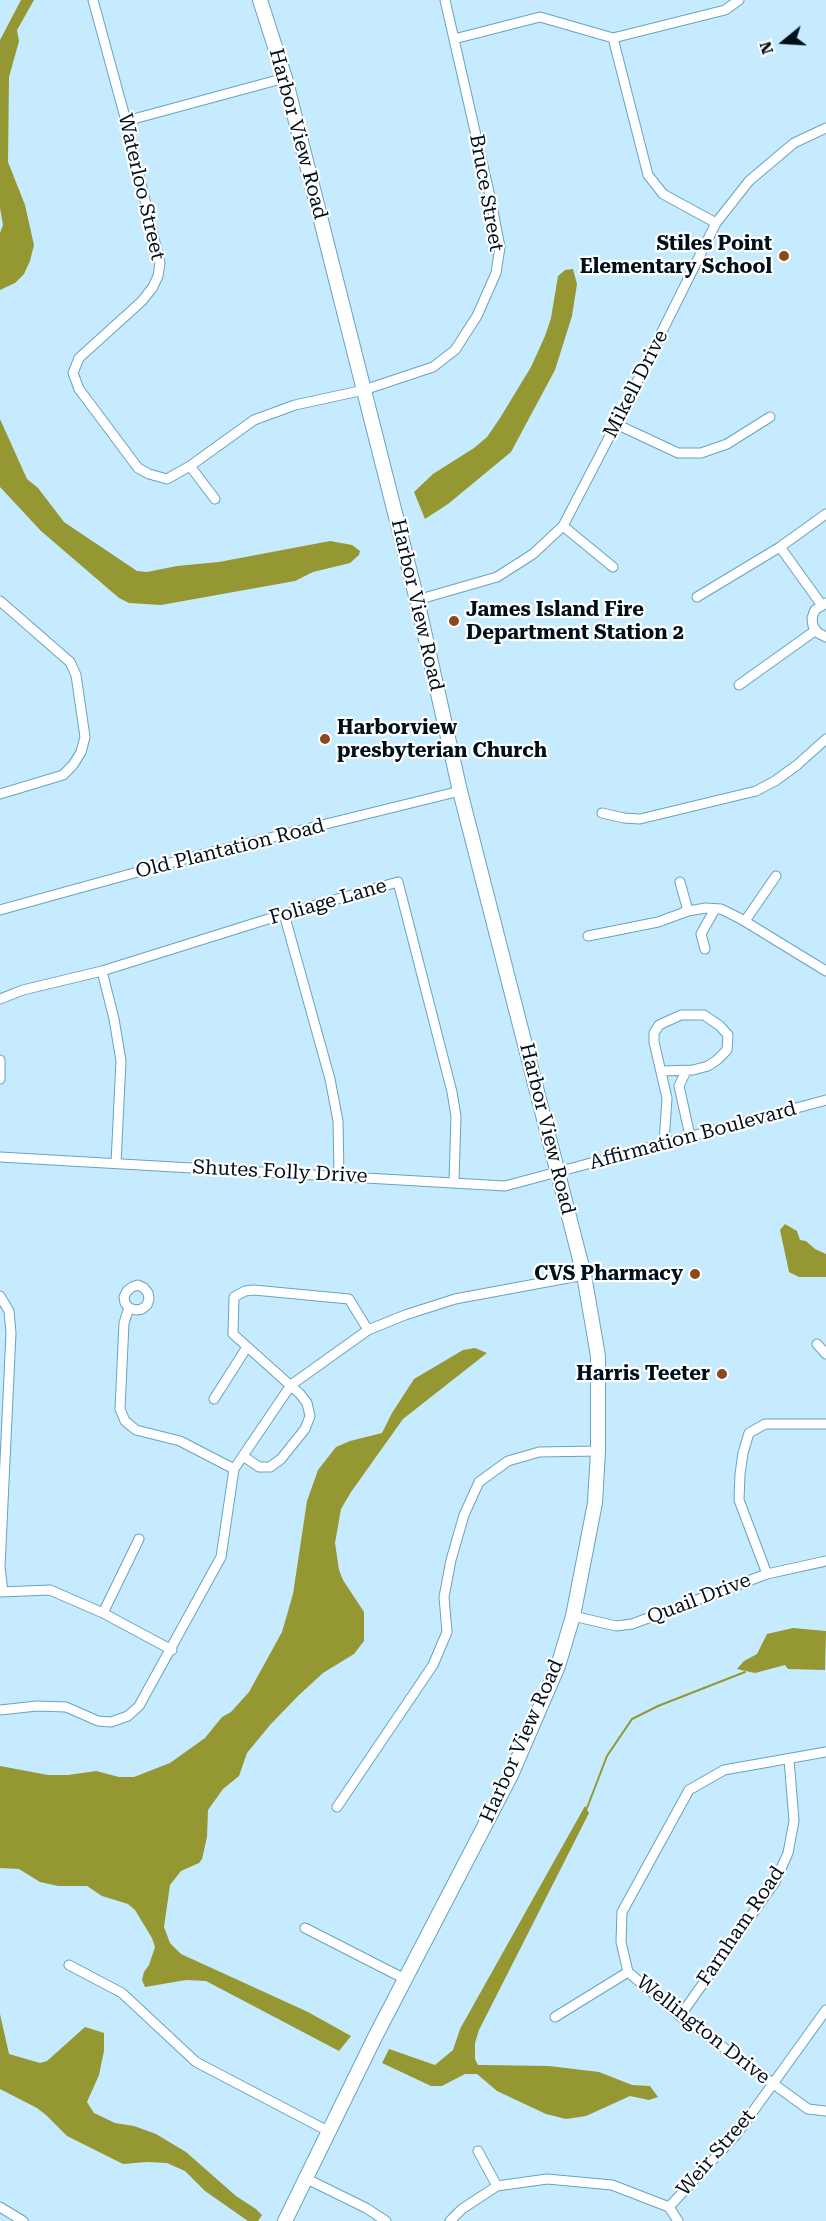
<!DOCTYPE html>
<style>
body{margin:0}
#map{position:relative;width:826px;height:2221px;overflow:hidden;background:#c7ebfe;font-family:"Roboto Serif",serif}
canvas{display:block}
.north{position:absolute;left:754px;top:12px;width:60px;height:60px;-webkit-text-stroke:4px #fff;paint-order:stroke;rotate:252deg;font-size:16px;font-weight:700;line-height:24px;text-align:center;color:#00101b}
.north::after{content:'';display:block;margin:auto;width:21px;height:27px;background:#00101b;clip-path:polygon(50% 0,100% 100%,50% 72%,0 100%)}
</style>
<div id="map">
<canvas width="826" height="2221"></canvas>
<div class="north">N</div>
</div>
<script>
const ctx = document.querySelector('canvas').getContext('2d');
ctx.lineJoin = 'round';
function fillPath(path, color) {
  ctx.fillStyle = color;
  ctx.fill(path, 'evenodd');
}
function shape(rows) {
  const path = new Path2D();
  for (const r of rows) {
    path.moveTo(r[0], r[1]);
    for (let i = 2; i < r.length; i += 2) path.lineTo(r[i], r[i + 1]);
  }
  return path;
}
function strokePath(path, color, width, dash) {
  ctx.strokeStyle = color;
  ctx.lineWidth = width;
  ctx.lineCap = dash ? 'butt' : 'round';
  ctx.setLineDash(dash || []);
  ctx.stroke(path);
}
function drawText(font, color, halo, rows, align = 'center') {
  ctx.font = font + ' "Roboto Serif",serif';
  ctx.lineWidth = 4.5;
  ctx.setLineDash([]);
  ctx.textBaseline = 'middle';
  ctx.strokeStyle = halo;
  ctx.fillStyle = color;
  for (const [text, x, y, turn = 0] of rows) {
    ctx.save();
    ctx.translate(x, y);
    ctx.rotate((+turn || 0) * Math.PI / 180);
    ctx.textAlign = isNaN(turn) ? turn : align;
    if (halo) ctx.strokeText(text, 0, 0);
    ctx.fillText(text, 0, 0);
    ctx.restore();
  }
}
const water = shape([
 [21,0,34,0,17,30,19,41,9,77,8,162,25,205,34,245,30,261,24,274,15,283,0,290,0,233,3,225,0,208,0,40],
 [573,269,577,284,572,316,555,370,511,452,448,504,425,519,414,492,433,474,474,448,487,437,500,418,531,367,545,336,551,318,558,276,565,270],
 [0,419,27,479,38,488,64,522,137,571,147,572,177,566,219,562,330,541,352,545,360,551,359,555,350,563,313,572,295,581,161,605,129,603,119,598,41,531,0,487],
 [785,1224,797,1231,800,1240,806,1241,815,1249,826,1254,826,1277,799,1277,789,1272,780,1230],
 [475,1348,487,1353,403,1419,351,1492,341,1509,335,1543,339,1570,343,1580,364,1612,364,1641,354,1654,323,1673,298,1696,270,1725,247,1753,239,1776,223,1789,208,1810,207,1837,202,1859,199,1863,181,1871,170,1885,164,1927,170,1943,181,1954,308,2012,351,2036,339,2051,206,1981,186,1980,145,1987,142,1980,144,1972,149,1965,155,1947,152,1938,135,1910,128,1904,102,1896,87,1886,58,1886,40,1882,19,1869,0,1868,0,1766,48,1775,68,1775,96,1771,119,1777,134,1777,170,1763,205,1738,222,1717,231,1712,249,1692,282,1632,293,1594,307,1501,318,1470,336,1447,350,1441,382,1433,392,1413,414,1379,463,1350],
 [793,1628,826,1631,825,1670,788,1669,785,1665,755,1673,737,1669,744,1661,757,1654,767,1634],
 [585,1806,589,1813,479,2030,475,2043,475,2059,478,2065,484,2065,549,2066,599,2072,632,2085,650,2086,658,2097,649,2100,630,2096,586,2116,566,2119,546,2114,497,2091,477,2074,465,2074,442,2086,431,2086,382,2063,389,2049,435,2065,453,2050,460,2029],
 [0,2014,9,2054,40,2063,47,2061,85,2027,104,2033,104,2051,99,2075,87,2102,94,2113,115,2123,134,2126,156,2134,186,2152,236,2196,256,2209,262,2215,258,2221,248,2221,205,2191,185,2171,167,2163,147,2162,123,2164,67,2136,46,2115,37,2108,0,2089]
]);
const stream = shape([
 [587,1808,607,1756,632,1719,658,1706,745,1672]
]);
const minor = shape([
 [93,0,126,121,160,263,158,276,153,287,142,301,79,358,73,373,79,389,138,468,149,474,167,479,190,466,254,420,295,405,364,390,433,367,455,350,477,316,496,273,500,247,491,201,445,0],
 [613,38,648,175,663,194,716,223],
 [454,39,540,17,613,38,725,10,739,0],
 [126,121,285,78],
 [616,424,678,453,701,453,727,444,770,417],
 [190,466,215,499],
 [563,526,613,567],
 [780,547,821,604],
 [697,597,780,547,826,514],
 [417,600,497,577,533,554,563,526,616,424,716,223,749,181,794,143,826,128],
 [0,601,70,662,76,675,85,737,81,752,73,765,63,775,0,794],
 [826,603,815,610,812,618,813,626,818,633,826,637],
 [739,685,816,630],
 [602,813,624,818,640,819,756,791,775,781,797,765,826,739],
 [680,882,688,911],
 [0,910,192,857,460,791],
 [284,914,330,1079,338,1121,339,1176],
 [745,921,776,876],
 [588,936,658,922,688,911,706,908,721,909,741,919,826,971],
 [705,949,701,934,715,909],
 [102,971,114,1019,121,1061,116,1163],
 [0,999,23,990,102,971,284,914,398,882,452,1092,456,1116,454,1181],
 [0,1060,0,1079],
 [662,1071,693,1070,708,1066,717,1060,727,1050,728,1035,720,1026,704,1015,681,1015,659,1025,654,1033,654,1042,667,1098,664,1143],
 [686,1071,679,1086,690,1136],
 [0,1157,505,1186,826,1100],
 [0,1296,9,1311,11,1333,0,1567,3,1592],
 [129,1308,136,1310,142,1309,147,1305,149,1299,148,1293,144,1288,138,1285,132,1287,127,1291,124,1297,125,1303,129,1308,124,1323,120,1409,125,1421,136,1430,180,1441,234,1469],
 [817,1344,826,1354],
 [214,1399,247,1347],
 [243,1456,259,1467,270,1467,281,1459,305,1429,310,1416,307,1403,300,1394,233,1334,234,1297,245,1291,254,1290,349,1299,368,1330],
 [767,1574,739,1500,740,1474,743,1453,749,1433,765,1424,826,1424],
 [0,1592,50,1590,103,1613,172,1650],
 [103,1613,139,1539],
 [573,1616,616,1626,632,1624,767,1574,826,1561],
 [0,1710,37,1706,66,1707,98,1721,111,1722,128,1716,139,1706,221,1557,234,1469,291,1385,368,1330,405,1315,455,1299,584,1275],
 [826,1752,724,1770,689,1790,622,1912,621,1942,628,1972,680,2016,808,2109,826,2111],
 [337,1807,433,1665,447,1632,444,1597,451,1560,464,1515,479,1482,508,1461,539,1452,598,1451],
 [305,1928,405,1979],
 [69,1965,122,1993,196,2062,328,2131],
 [680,2016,775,1882,788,1853,794,1821,789,1759],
 [555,2017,628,1972],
 [478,2151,497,2186],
 [307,2179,366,2208,386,2221],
 [0,2207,23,2221],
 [669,2207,736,2135,826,2010],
 [450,2221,462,2209,497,2186,547,2179,612,2185,669,2207,678,2221]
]);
const secondary = shape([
 [260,0,285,78,417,600,460,791,584,1275,598,1356,598,1451,595,1503,573,1616,558,1666,511,1775,375,2037,285,2221]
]);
const markers = [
 [784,256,6,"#8c491b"],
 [454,621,6,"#8c491b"],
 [325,739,6,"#8c491b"],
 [695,1274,6,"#8c491b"],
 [722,1374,6,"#8c491b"]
];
const streetNames = [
 ["Harbor View Road",298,134,75],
 ["Waterloo Street",141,187,77],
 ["Bruce Street",486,193,80],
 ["Mikell Drive",636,384,-63],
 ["Harbor View Road",417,605,77],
 ["Old Plantation Road",230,849,-14],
 ["Foliage Lane",328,902,-16],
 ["Harbor View Road",547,1129,76],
 ["Affirmation Boulevard",693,1136,-15],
 ["Shutes Folly Drive",280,1172,3],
 ["Quail Drive",699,1599,-21],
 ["Harbor View Road",522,1741,-66],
 ["Farnham Road",741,1926,-56],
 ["Wellington Drive",703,2030,38],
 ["Weir Street",716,2153,-49]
];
const poiNames = [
 ["Stiles Point",772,244],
 ["Elementary School",772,267],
 ["James Island Fire",466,610,"left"],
 ["Department Station 2",466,633,"left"],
 ["Harborview",337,728,"left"],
 ["presbyterian Church",337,751,"left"],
 ["CVS Pharmacy",683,1274],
 ["Harris Teeter",710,1374]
];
fillPath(water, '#949732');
strokePath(stream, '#949732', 2);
strokePath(minor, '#67a3c1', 11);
strokePath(secondary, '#67a3c1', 16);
strokePath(minor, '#fff', 9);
strokePath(secondary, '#fff', 14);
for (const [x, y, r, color] of markers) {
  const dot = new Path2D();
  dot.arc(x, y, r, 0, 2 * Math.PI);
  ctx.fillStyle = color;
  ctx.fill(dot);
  strokePath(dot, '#fff', 2);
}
drawText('20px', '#00101b', '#fff', streetNames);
drawText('bold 20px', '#00101b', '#fff', poiNames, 'right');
</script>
